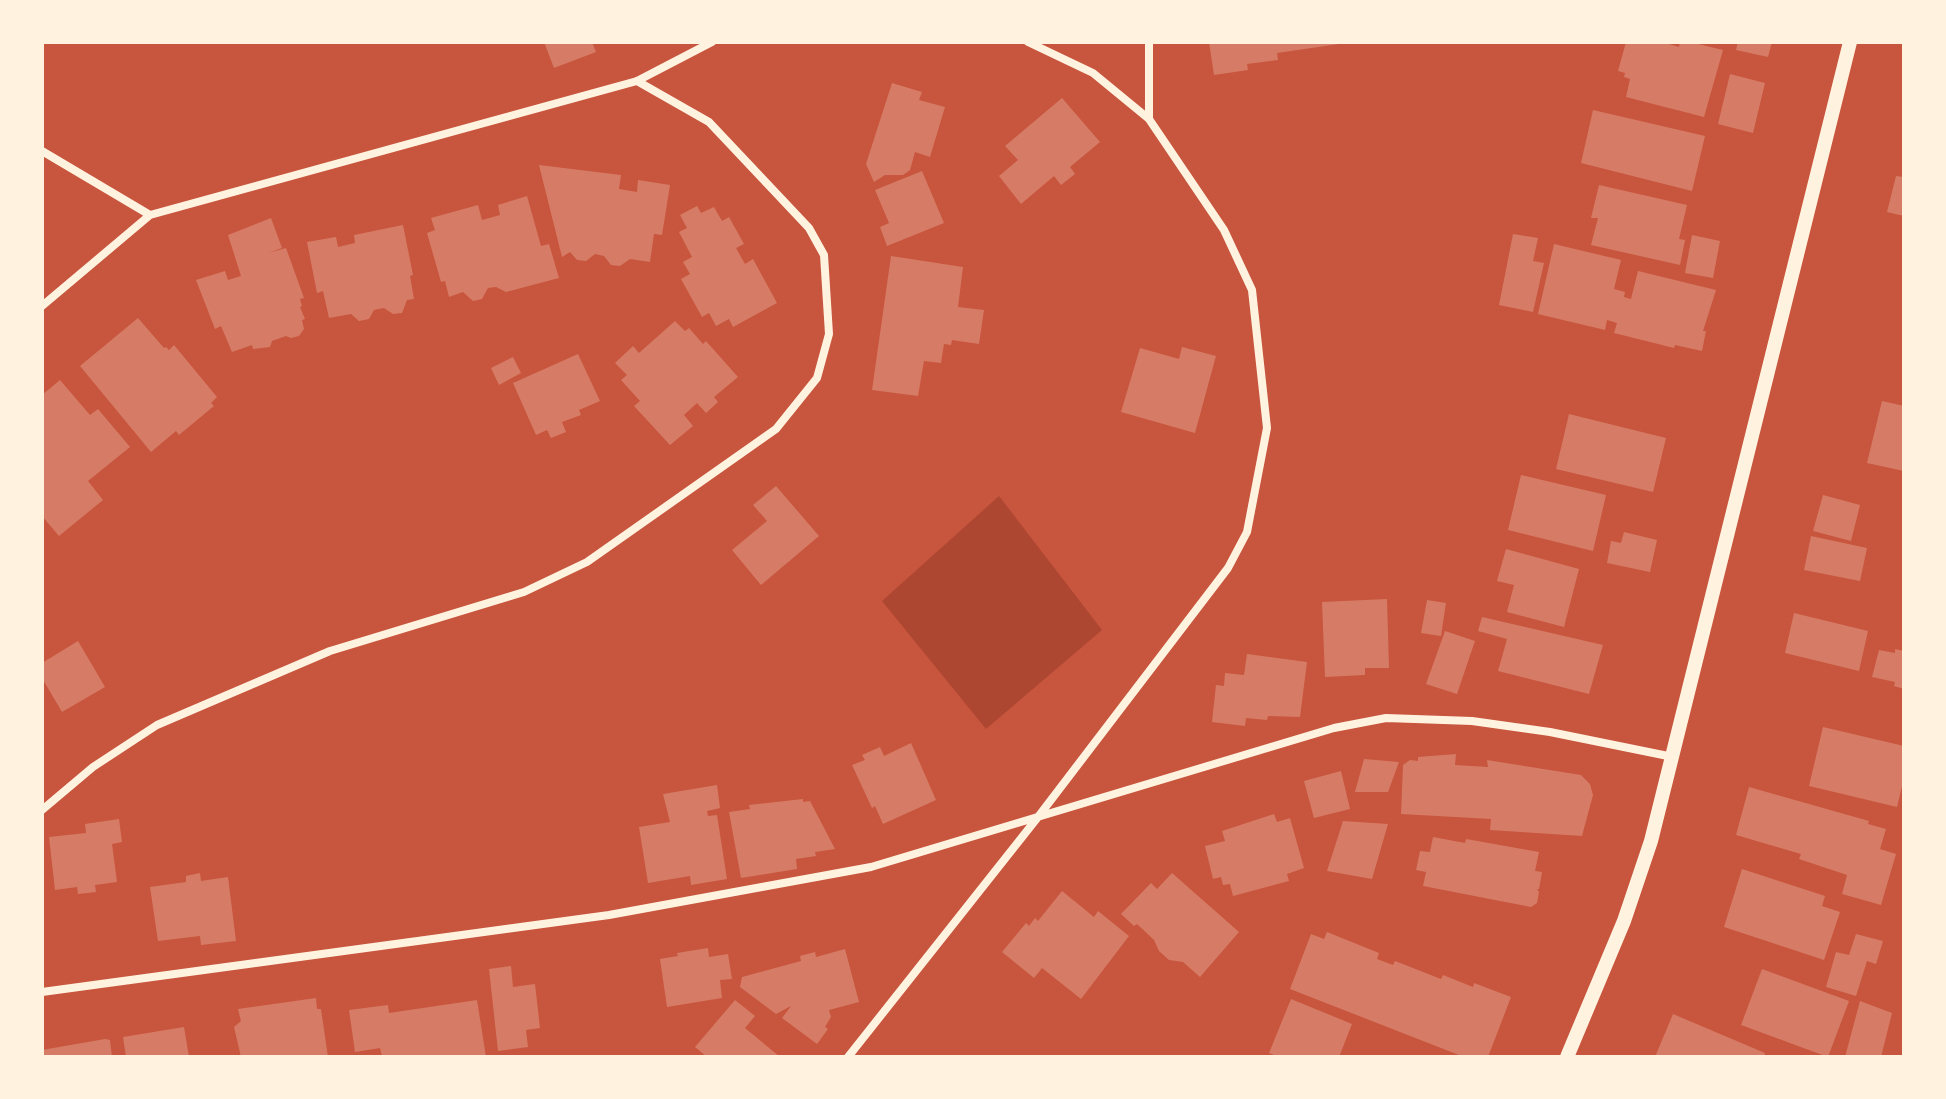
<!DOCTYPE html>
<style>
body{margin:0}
#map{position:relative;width:1946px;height:1099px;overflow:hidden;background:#c8553d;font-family:"Source Serif 4",serif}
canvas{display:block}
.frame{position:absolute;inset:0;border:44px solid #fff3e0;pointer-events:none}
</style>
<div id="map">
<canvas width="1946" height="1099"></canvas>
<div class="frame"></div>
</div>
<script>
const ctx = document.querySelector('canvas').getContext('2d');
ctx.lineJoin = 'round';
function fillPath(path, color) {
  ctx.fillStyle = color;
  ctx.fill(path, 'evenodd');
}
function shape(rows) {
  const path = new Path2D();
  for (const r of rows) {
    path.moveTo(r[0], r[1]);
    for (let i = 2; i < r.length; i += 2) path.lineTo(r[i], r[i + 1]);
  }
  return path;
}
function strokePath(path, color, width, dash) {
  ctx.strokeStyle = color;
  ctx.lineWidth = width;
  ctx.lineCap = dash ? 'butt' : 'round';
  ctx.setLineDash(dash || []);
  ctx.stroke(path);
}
const green = shape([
 [999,496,1102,630,986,729,882,601]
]);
const building = shape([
 [544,42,592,42,596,52,554,68],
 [1209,42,1338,42,1339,44,1277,53,1278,60,1247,64,1248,70,1214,75],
 [1626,42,1661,44,1662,42,1679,47,1680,42,1690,42,1723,50,1704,117,1626,97,1630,79,1624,77,1625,73,1618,71],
 [1738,42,1772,42,1768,57,1736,50],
 [1730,74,1765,83,1753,133,1718,124],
 [892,83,922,92,919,100,945,107,930,157,915,152,910,170,903,175,885,175,874,182,866,164],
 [1062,98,1100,142,1070,167,1075,174,1061,185,1054,176,1021,204,999,176,1018,160,1005,146],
 [1593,110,1705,136,1692,191,1581,163],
 [539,165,621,175,619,189,637,192,638,180,670,185,662,235,654,234,650,262,630,259,620,266,611,265,604,256,595,254,586,261,577,260,570,252,562,257],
 [922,171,944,223,887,246,880,227,889,223,875,190],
 [1896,176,1904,177,1904,216,1887,212],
 [1599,185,1687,205,1679,239,1685,240,1680,265,1591,245,1598,218,1591,218],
 [527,196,541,246,549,244,559,278,506,292,496,287,488,288,482,299,473,301,463,292,449,297,445,281,441,282,427,233,435,230,431,218,478,205,482,220,500,215,498,205],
 [697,206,701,213,714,207,722,221,729,217,744,244,736,248,745,264,753,259,777,303,733,327,729,319,716,326,709,313,702,317,681,279,690,274,683,262,692,257,679,232,687,228,680,215],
 [271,218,282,248,269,253,286,248,304,298,300,299,302,306,300,307,305,319,302,320,304,329,299,336,291,338,286,336,272,341,270,347,253,349,252,345,232,352,221,326,215,329,196,280,225,271,228,280,241,276,228,235],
 [403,225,413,275,410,276,414,299,407,300,402,313,393,314,384,308,374,310,369,319,359,321,351,314,329,318,323,291,317,293,307,242,336,237,338,247,355,243,354,235],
 [1513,234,1538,238,1533,261,1544,263,1533,312,1499,305],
 [1692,235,1720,241,1713,278,1685,273],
 [1554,244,1621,260,1614,289,1625,292,1624,297,1631,299,1638,271,1716,290,1703,331,1706,331,1702,351,1675,345,1674,348,1614,333,1617,323,1607,320,1605,330,1538,314],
 [891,256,963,267,958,307,984,310,979,344,952,340,951,345,944,344,941,363,924,361,918,396,872,390],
 [138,318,164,348,166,347,169,350,174,345,217,397,211,403,214,406,179,435,176,431,151,452,80,366],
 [675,321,685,331,689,328,703,344,706,341,738,377,714,397,718,402,706,413,697,403,684,415,693,426,670,445,634,406,640,401,621,380,627,375,615,363,633,346,639,353],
 [1182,347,1216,356,1195,433,1121,412,1140,348,1179,359],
 [578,354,600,401,579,410,581,415,562,422,566,432,551,438,547,430,536,435,513,383],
 [513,357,521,373,499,385,491,368],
 [60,380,90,415,98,409,130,447,88,481,103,500,59,536,42,516,42,395],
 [1882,401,1904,406,1904,471,1867,463],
 [1569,414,1666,438,1653,492,1556,469],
 [1521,475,1606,495,1593,551,1508,530],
 [776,486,819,536,761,585,732,550,767,521,753,505],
 [1823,495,1860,505,1851,541,1813,531],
 [1624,532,1657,540,1650,572,1607,563,1611,541,1621,543],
 [1811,536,1867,548,1860,581,1804,570],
 [1506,549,1579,569,1564,627,1507,612,1514,585,1497,581],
 [1387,599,1389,668,1365,668,1365,675,1325,677,1322,602],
 [1427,600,1446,603,1441,636,1421,633],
 [1794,613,1868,631,1859,671,1785,653],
 [1482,617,1603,645,1589,694,1498,671,1507,639,1478,631],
 [1445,631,1475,641,1457,694,1426,684],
 [78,641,105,687,62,712,42,678,42,663],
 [1895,649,1904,651,1904,689,1894,686,1895,682,1872,677,1879,650,1895,653],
 [1247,654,1307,662,1300,717,1268,716,1267,720,1246,718,1245,726,1212,722,1216,685,1224,686,1225,673,1244,675],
 [1823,727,1904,746,1904,778,1897,807,1809,786],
 [911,743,936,800,883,824,875,806,872,808,852,765,865,760,862,755,880,747,884,756],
 [1456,754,1455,765,1488,767,1487,760,1581,775,1590,784,1593,795,1582,836,1490,830,1491,819,1401,814,1403,765,1410,760,1418,761,1418,757],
 [1364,759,1399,762,1388,792,1355,792],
 [1341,771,1350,809,1314,818,1304,781],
 [717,785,720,808,707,811,708,816,717,815,727,879,691,885,690,876,648,883,639,827,670,822,663,794],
 [1749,787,1869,821,1868,824,1886,829,1880,849,1896,854,1881,905,1842,894,1847,875,1799,859,1801,854,1736,835],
 [803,799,803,802,810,801,835,849,815,852,816,856,796,859,797,869,741,878,729,812,750,809,749,805],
 [1274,814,1277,822,1290,818,1304,868,1287,874,1289,881,1233,896,1230,884,1223,885,1221,877,1213,879,1205,846,1225,841,1222,831],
 [119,819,122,842,112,844,117,882,95,885,96,892,78,894,77,887,55,890,49,837,86,833,85,824],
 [1343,821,1388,824,1372,879,1327,871],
 [1433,837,1465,843,1466,839,1539,852,1535,871,1542,872,1539,889,1537,889,1539,892,1537,903,1531,907,1423,886,1426,872,1416,870,1420,851,1430,852],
 [1742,869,1825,896,1822,906,1840,912,1824,960,1724,927],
 [200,873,201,881,228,877,236,941,201,945,200,936,158,941,150,887,186,882,186,876],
 [1172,873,1239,932,1200,977,1183,962,1169,960,1159,951,1154,940,1137,924,1134,926,1121,914,1151,883,1157,889],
 [1062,891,1094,917,1098,911,1129,936,1081,999,1042,968,1034,978,1002,952,1026,923,1029,926,1035,918,1038,921],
 [1327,932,1379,953,1377,959,1393,965,1395,961,1441,979,1443,975,1473,987,1474,983,1511,997,1488,1057,1464,1057,1290,989,1311,934,1324,939],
 [1856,934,1883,941,1876,964,1867,961,1856,996,1826,987,1836,952,1849,955],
 [708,948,709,957,728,954,732,979,720,980,722,998,667,1007,660,959,678,956,677,953],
 [845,949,859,1002,829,1010,831,1017,825,1027,828,1029,817,1044,782,1018,791,1006,776,1014,740,987,742,977,801,961,800,956,815,952,816,957],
 [511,966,513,987,535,984,540,1028,526,1030,528,1047,498,1051,489,969],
 [1762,969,1849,1001,1828,1057,1741,1025],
 [316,998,317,1009,321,1009,328,1057,241,1057,234,1027,241,1021,238,1009],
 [1291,999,1352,1024,1339,1057,1279,1057,1269,1053],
 [477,1000,486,1057,382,1057,380,1048,355,1052,349,1010,388,1005,389,1013],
 [735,1000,755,1016,745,1028,780,1057,707,1057,695,1047],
 [1860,1001,1892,1013,1881,1057,1845,1057],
 [1673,1014,1765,1053,1764,1057,1655,1057],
 [184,1027,189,1057,126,1057,123,1037],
 [105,1039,110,1040,112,1057,42,1057,42,1050]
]);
const minor = shape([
 [1028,42,1093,73,1149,119],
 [42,151,150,215],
 [42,306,150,215,637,81,712,42],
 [42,810,93,767,157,725,330,651,524,592,587,562,776,429,817,378,829,334,824,255,809,228,709,122,637,81],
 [42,992,609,915,871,867,1334,728,1386,718,1472,721,1550,732,1673,757],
 [848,1057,1038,817,1228,568,1247,532,1267,428,1252,290,1224,230,1149,119,1149,42]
]);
const tertiary = shape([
 [1567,1057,1624,921,1651,841,1850,42]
]);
fillPath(green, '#ae4732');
fillPath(building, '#d67c66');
strokePath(minor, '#fff3e0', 8);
strokePath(tertiary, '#fff3e0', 14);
</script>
